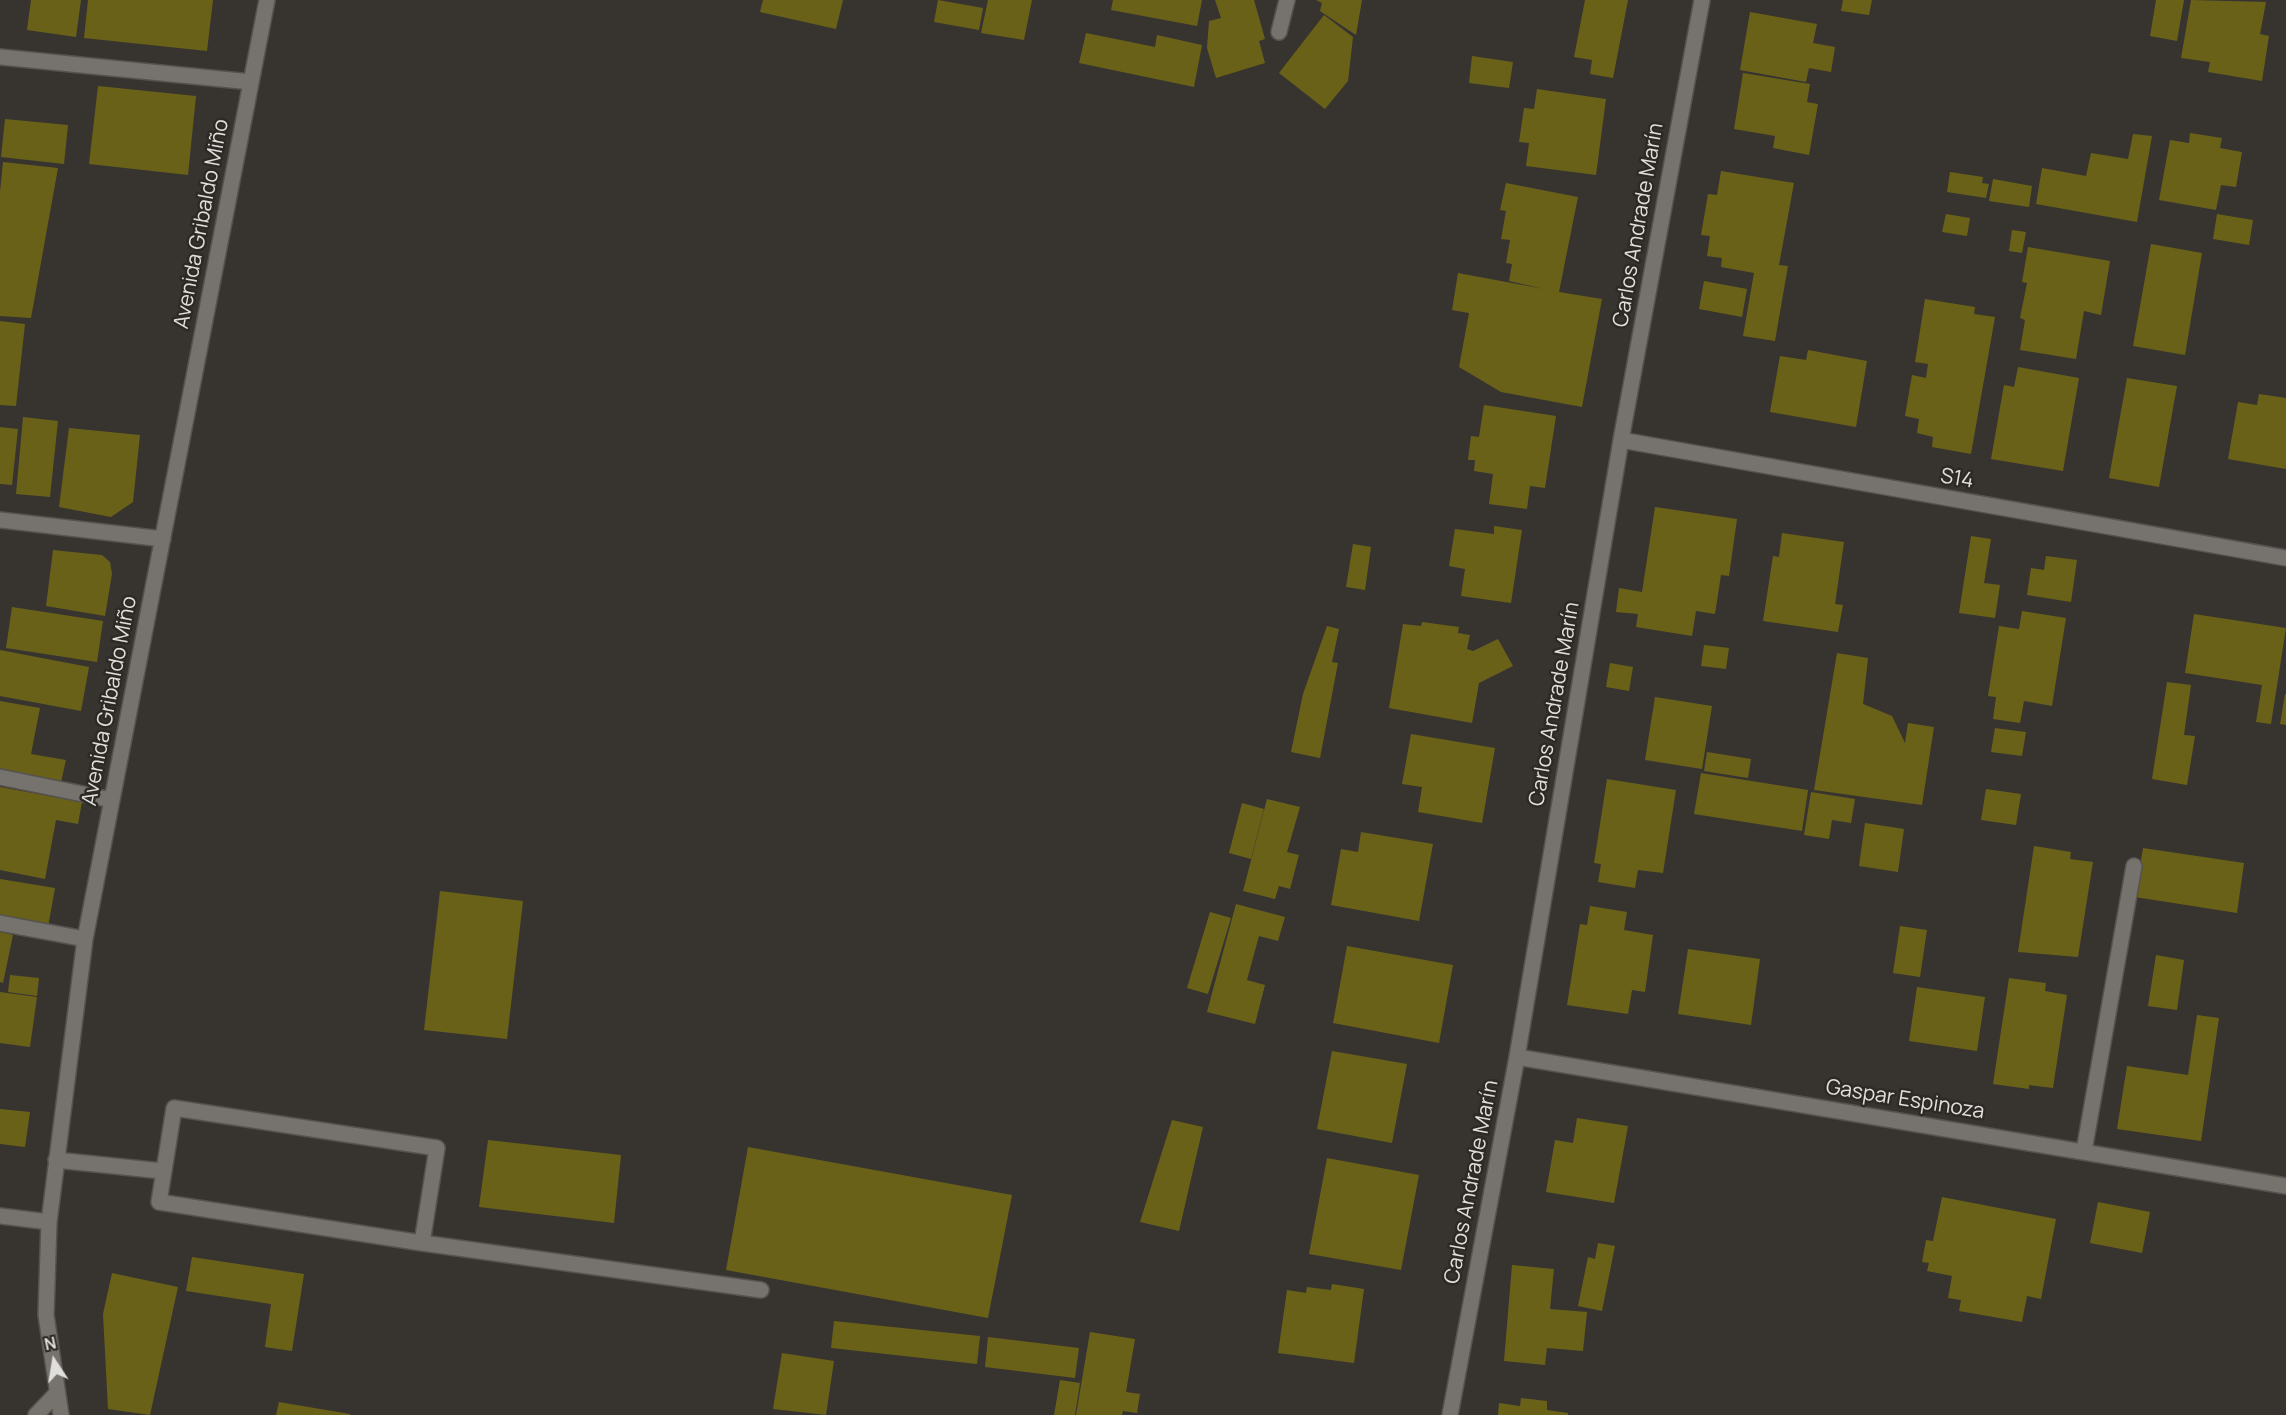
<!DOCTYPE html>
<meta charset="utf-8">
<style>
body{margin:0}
#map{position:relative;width:2286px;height:1415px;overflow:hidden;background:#373430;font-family:Manrope,sans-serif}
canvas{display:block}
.north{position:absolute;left:24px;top:1331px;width:60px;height:60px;-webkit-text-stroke:4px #2d2a26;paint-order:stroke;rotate:348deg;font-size:16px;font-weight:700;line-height:24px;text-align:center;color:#e1dfdc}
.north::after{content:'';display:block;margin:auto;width:21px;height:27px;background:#e1dfdc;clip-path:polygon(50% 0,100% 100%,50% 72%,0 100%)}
</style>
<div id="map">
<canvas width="2286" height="1415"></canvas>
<div class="north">N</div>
</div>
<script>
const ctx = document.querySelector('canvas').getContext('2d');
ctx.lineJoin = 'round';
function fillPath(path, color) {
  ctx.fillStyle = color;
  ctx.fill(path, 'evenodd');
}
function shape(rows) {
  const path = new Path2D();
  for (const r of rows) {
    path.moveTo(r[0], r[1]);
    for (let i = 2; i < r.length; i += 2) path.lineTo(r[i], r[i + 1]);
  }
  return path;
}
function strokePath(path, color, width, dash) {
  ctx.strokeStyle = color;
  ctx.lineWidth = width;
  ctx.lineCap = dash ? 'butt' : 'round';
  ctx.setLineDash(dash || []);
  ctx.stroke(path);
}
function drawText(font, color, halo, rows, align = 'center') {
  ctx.font = font + ' Manrope,sans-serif';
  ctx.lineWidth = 5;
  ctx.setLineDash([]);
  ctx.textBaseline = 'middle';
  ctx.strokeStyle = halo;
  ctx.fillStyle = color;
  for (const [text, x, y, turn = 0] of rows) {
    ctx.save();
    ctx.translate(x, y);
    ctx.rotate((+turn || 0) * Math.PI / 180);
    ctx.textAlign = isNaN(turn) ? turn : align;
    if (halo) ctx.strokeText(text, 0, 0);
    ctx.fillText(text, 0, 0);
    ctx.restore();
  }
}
const building = shape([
 [31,0,81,0,76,37,27,30],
 [88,0,213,0,207,51,84,38],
 [763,0,843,0,836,29,760,12],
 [938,0,983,8,979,30,934,22],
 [988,0,1032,0,1024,40,981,33],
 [1113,0,1202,0,1197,26,1111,10],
 [1215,0,1254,0,1265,39,1259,41,1265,63,1216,78,1207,48,1209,21,1221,18],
 [1316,0,1362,0,1356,35,1320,11,1322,3],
 [1585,0,1628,0,1613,78,1590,74,1592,60,1574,57],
 [1843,0,1872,0,1869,15,1841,11],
 [2156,0,2184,0,2177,41,2150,36],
 [2191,0,2266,2,2260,34,2269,36,2262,81,2208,72,2210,62,2181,58],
 [1750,12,1817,24,1813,43,1835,47,1831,72,1809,68,1806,82,1740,70],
 [1324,15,1353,37,1348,81,1325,109,1279,73],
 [1086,33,1155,47,1157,35,1202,45,1194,87,1079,63],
 [1472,56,1513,62,1509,88,1469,83],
 [1743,73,1810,84,1807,102,1818,104,1809,155,1773,148,1775,136,1734,129],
 [98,86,196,96,188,175,89,164],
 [1537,89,1606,99,1596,175,1526,166,1529,143,1519,142,1524,108,1534,109],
 [5,119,68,125,64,164,1,157],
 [2190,133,2222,138,2220,148,2242,152,2236,187,2221,185,2216,210,2159,200,2170,140,2189,143],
 [2133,134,2152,136,2137,222,2036,204,2042,168,2086,176,2091,153,2128,159],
 [3,162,58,168,31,318,0,316,0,192],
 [1721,171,1794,183,1779,265,1788,266,1775,341,1743,336,1754,273,1721,267,1722,258,1707,256,1710,236,1701,235,1708,194,1717,195],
 [1950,172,1983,177,1982,183,1989,184,1986,198,1947,192],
 [1993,179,2032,186,2029,207,1989,201],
 [1506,183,1578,197,1559,292,1602,299,1582,407,1501,392,1459,367,1469,313,1452,310,1458,273,1544,289,1509,281,1512,264,1506,263,1510,240,1501,239,1506,211,1500,210],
 [1946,214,1970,218,1967,236,1942,232],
 [2217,214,2253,220,2249,245,2213,239],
 [2012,230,2026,232,2022,253,2009,251],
 [2151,244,2202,253,2185,355,2133,346],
 [2028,247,2110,261,2101,315,2084,311,2076,359,2020,350,2025,320,2020,318,2027,283,2022,282],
 [1704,281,1747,289,1742,317,1699,309],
 [1925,299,1975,307,1974,314,1995,317,1971,454,1932,447,1933,437,1917,433,1919,419,1905,416,1912,375,1926,378,1928,364,1915,362],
 [0,321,25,324,16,406,0,405],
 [1808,350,1867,361,1856,427,1770,412,1780,356,1806,360],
 [2018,367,2079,378,2063,471,1991,459,2004,385,2014,387],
 [2127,378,2177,386,2159,487,2109,478],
 [2259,394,2286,398,2286,469,2228,459,2238,402,2257,405],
 [1484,405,1556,416,1545,488,1530,486,1527,509,1489,504,1493,474,1474,471,1475,460,1468,460,1471,436,1479,437],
 [23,417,58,421,50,497,16,494],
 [0,427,18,429,12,485,0,484],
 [69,428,140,435,133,502,111,517,59,507],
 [1655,507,1737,519,1729,576,1721,575,1715,614,1696,611,1692,636,1636,627,1638,614,1616,612,1619,588,1642,592],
 [1494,526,1522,530,1511,603,1461,596,1465,569,1449,566,1455,529,1494,534],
 [1782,533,1844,542,1835,604,1843,605,1838,632,1763,621,1773,556,1779,557],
 [1971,536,1991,539,1984,583,2000,585,1995,618,1959,613],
 [1353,544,1371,547,1365,590,1346,587],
 [53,550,102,555,110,562,112,574,105,616,46,606],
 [2046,556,2077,560,2071,602,2027,595,2031,568,2044,570],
 [12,607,103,621,97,662,6,648],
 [2022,611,2066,618,2052,706,2024,701,2020,723,1993,719,1996,697,1988,696,1999,626,2019,629],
 [2194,614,2286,628,2271,724,2256,722,2262,685,2185,673],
 [1422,622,1459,627,1458,633,1470,635,1467,649,1473,651,1498,639,1513,666,1479,683,1472,723,1389,708,1403,624,1421,626],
 [1327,626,1339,629,1332,662,1338,663,1320,758,1291,752,1303,694],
 [1704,645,1729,648,1726,669,1701,666],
 [0,650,89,667,81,711,0,696],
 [1837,653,1868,658,1863,704,1892,716,1905,743,1908,723,1934,727,1922,805,1814,790],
 [1610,663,1633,667,1629,691,1606,687],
 [2167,682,2191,685,2184,735,2195,736,2187,785,2152,779],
 [2285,694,2286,694,2286,725,2280,724],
 [1655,697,1712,706,1702,769,1645,760],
 [0,701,40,708,31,754,66,760,61,782,0,772],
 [1995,728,2026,732,2022,756,1991,752],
 [1411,734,1495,748,1482,823,1418,812,1422,787,1402,784],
 [1707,752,1751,759,1748,778,1704,771],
 [1701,773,1808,790,1802,831,1694,814],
 [1607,779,1676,790,1663,873,1638,870,1635,888,1598,882,1601,864,1594,863],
 [0,787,82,802,78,824,56,820,45,879,0,870],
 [1986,789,2021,794,2016,825,1981,820],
 [1811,792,1855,799,1851,823,1832,820,1829,839,1804,835],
 [1267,799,1300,807,1287,852,1299,855,1290,889,1279,886,1275,899,1243,891],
 [1242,803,1264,809,1251,859,1229,853],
 [1865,823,1904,829,1898,872,1859,866],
 [1361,832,1433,844,1419,921,1331,905,1341,849,1358,852],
 [2034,846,2071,852,2070,859,2093,862,2078,957,2018,952],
 [2143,848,2244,863,2237,913,2135,897],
 [0,879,55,888,48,927,0,918],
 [440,891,523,901,507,1039,424,1030],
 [1236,904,1285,917,1278,941,1259,936,1247,980,1265,985,1255,1024,1207,1012],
 [1590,906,1627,912,1624,930,1653,935,1645,992,1632,990,1628,1014,1567,1005,1580,924,1587,925],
 [1210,912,1231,918,1208,994,1187,988],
 [1900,926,1927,930,1920,977,1893,973],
 [0,932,13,935,3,983,0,982],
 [1347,946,1453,965,1439,1043,1333,1023],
 [1688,949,1760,959,1751,1025,1678,1014],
 [2156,955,2184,960,2177,1010,2148,1006],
 [10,975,39,978,37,996,8,992],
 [2009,978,2046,983,2045,991,2067,995,2053,1088,2029,1085,2029,1089,1993,1084],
 [1917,987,1985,997,1977,1051,1909,1041],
 [0,992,37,997,30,1047,0,1043],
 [2197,1015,2219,1018,2201,1141,2117,1129,2127,1066,2188,1075],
 [1332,1051,1407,1064,1392,1143,1317,1129],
 [0,1109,30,1112,25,1147,0,1144],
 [1577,1118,1628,1126,1614,1203,1546,1192,1555,1140,1573,1143],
 [1172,1120,1203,1127,1179,1231,1140,1222],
 [488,1140,621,1155,614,1223,479,1207],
 [748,1147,1012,1195,988,1318,726,1270],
 [1327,1158,1419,1175,1401,1270,1309,1254],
 [1942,1197,2056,1219,2041,1299,2027,1296,2022,1322,1959,1311,1961,1300,1948,1298,1952,1276,1927,1271,1929,1263,1922,1262,1926,1240,1933,1241],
 [2098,1202,2150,1212,2142,1253,2090,1243],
 [1598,1243,1615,1246,1602,1311,1578,1306,1588,1257,1595,1259],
 [192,1257,304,1274,292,1351,265,1347,271,1304,186,1291],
 [1512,1265,1554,1269,1550,1309,1587,1312,1583,1351,1547,1348,1545,1365,1504,1361],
 [112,1273,178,1287,150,1415,108,1409,103,1314],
 [1332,1284,1364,1289,1354,1363,1278,1353,1287,1290,1306,1293,1307,1287,1331,1290],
 [834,1321,980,1336,977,1364,831,1348],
 [1090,1332,1135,1339,1126,1392,1140,1394,1137,1413,1123,1411,1122,1415,1076,1415],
 [988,1337,1079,1348,1075,1378,985,1367],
 [782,1353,834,1361,826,1415,773,1409],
 [1060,1380,1080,1383,1075,1415,1054,1415],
 [1521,1398,1547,1401,1547,1410,1568,1413,1568,1415,1498,1415,1499,1403,1520,1406],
 [279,1402,350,1414,350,1415,276,1415]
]);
const minor = shape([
 [1279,32,1287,0],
 [0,57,251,82],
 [1621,440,2286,558],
 [0,520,163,539],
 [0,777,112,800],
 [0,923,85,939],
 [1517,1057,2286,1186],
 [2084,1151,2134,866],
 [56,1160,162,1171],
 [0,1216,49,1222],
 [422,1243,437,1148,174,1108,159,1202,422,1243,761,1290],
 [36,1415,57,1393],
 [61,1415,46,1315,49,1222,85,939,267,0],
 [1450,1415,1517,1057,1621,440,1702,0]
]);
const streetNames = [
 ["Avenida Gribaldo Miño",202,224,-79],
 ["Carlos Andrade Marín",1639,225,-80],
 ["S14",1957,479,10],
 ["Avenida Gribaldo Miño",110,701,-79],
 ["Carlos Andrade Marín",1555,704,-80],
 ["Gaspar Espinoza",1905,1100,9],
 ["Carlos Andrade Marín",1472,1182,-79]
];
fillPath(building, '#6a6119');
strokePath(minor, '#55524f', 18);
strokePath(minor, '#76726d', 15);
drawText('21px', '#e1dfdc', '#2d2a26', streetNames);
</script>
